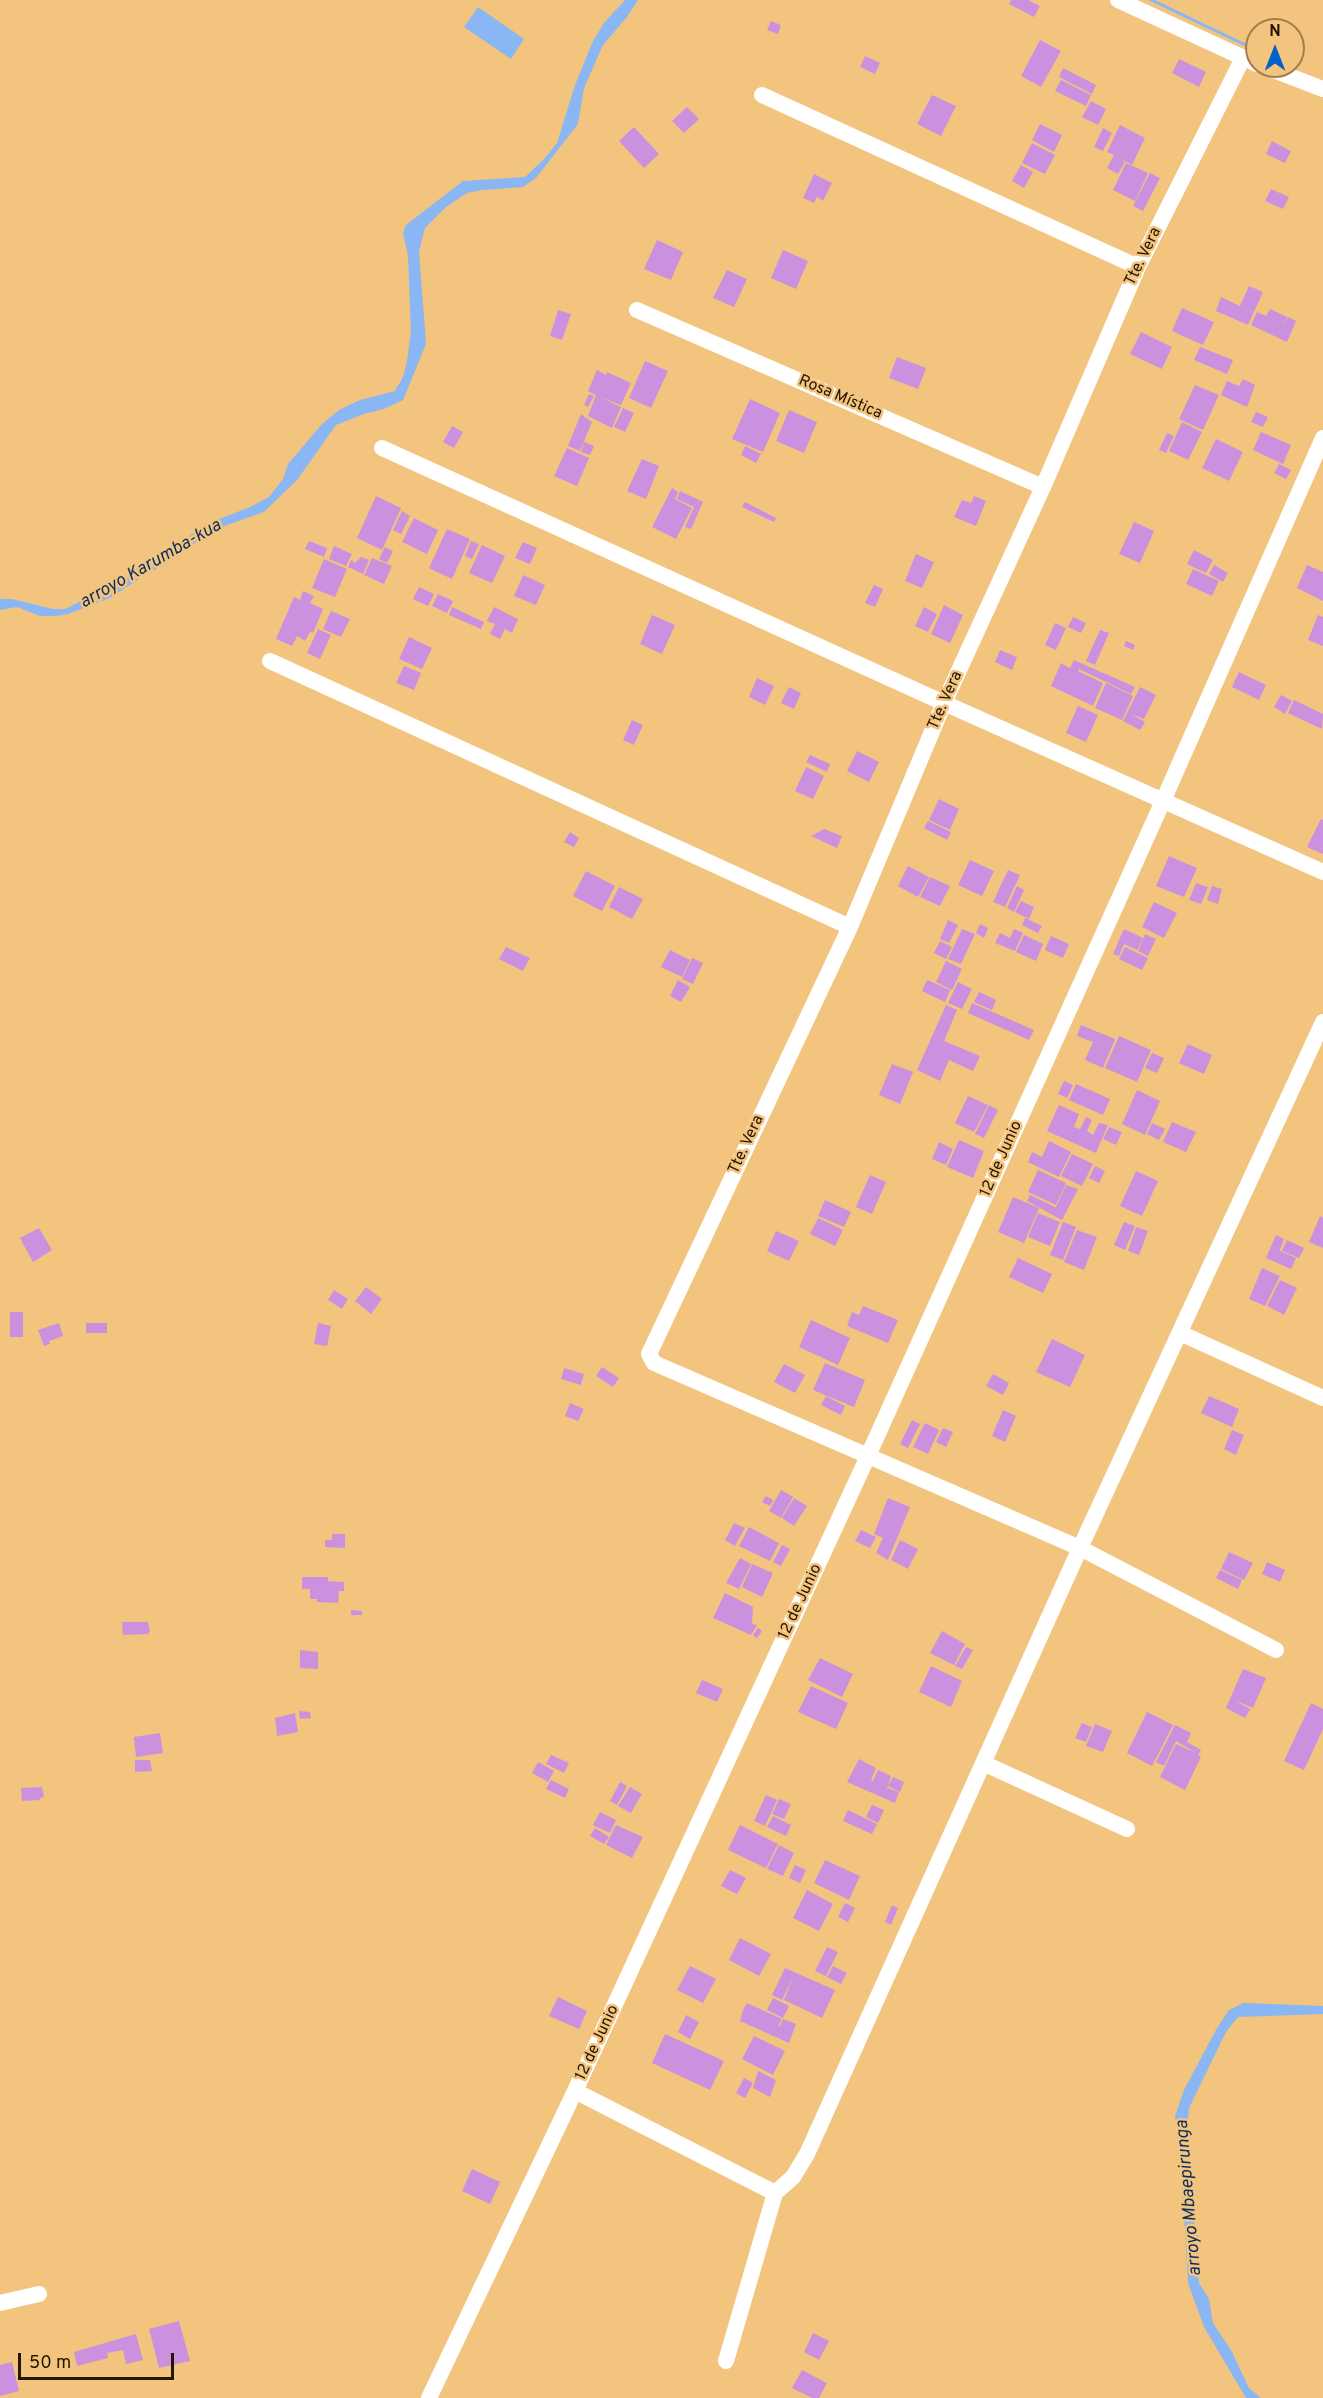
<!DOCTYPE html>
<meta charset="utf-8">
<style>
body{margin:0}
#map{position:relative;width:1323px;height:2398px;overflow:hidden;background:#f2c47e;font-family:Overpass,sans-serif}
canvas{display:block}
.north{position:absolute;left:1245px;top:18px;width:60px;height:60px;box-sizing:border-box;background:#f2c47e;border:2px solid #a07e4c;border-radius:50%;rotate:0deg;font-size:16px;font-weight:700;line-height:24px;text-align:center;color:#261600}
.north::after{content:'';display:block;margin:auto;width:21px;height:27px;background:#0561ca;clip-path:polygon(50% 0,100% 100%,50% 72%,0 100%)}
.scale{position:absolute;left:18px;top:2353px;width:156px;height:27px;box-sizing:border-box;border:3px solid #261600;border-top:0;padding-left:8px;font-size:18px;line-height:21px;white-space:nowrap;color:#261600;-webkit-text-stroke:4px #f2c47e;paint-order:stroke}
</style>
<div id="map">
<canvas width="1323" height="2398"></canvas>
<div class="north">N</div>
<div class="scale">50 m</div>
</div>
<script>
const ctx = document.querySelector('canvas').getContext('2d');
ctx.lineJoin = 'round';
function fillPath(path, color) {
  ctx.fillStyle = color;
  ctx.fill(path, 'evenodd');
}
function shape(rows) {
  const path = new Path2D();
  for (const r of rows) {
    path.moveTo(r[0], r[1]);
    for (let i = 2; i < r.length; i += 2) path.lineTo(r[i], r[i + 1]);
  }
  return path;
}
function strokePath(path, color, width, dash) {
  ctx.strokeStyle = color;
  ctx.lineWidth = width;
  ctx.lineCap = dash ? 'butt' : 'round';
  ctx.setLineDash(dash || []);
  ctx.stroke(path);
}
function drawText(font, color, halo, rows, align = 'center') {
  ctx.font = font + ' Overpass,sans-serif';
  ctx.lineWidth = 5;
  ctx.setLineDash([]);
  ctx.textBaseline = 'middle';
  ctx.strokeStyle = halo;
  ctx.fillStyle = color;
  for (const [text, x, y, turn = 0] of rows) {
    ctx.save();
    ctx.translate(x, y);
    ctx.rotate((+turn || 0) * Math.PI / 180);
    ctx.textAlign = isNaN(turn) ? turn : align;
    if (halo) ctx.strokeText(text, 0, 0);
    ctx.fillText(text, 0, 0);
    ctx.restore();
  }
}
const water = shape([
 [625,0,638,0,627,17,603,45,584,88,578,124,536,178,523,187,482,190,467,193,446,207,425,228,419,252,426,344,403,400,384,409,364,414,336,425,297,480,264,512,213,530,164,565,148,573,110,598,68,614,55,616,40,616,17,607,0,610,0,599,12,599,53,609,65,609,126,579,139,566,168,552,204,525,250,507,269,497,283,479,288,464,322,424,339,410,360,400,395,391,403,377,407,361,411,331,408,256,403,233,406,225,463,181,525,177,544,159,557,143,575,85,593,41,604,23],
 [1148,0,1155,0,1257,49,1257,52],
 [478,7,524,39,511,59,464,27],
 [1243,2003,1323,2006,1323,2014,1238,2017,1226,2032,1189,2108,1186,2138,1191,2171,1191,2212,1199,2240,1198,2263,1199,2283,1209,2299,1213,2323,1231,2350,1249,2388,1261,2398,1246,2398,1204,2327,1188,2283,1181,2167,1175,2116,1184,2090,1217,2028,1229,2010]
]);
const building = shape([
 [1011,0,1028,0,1040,6,1034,17,1009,4],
 [771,21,781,25,778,34,767,30],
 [1040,40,1061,51,1041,87,1021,76],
 [865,56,880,63,875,74,860,67],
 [1179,59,1206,72,1199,87,1172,73],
 [1063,68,1096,85,1092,94,1059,77],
 [1061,80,1091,95,1086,106,1055,91],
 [932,95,956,106,941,136,917,124],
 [1091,101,1106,109,1098,125,1082,117],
 [687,107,699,119,684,133,672,121],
 [1040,124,1062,135,1054,152,1032,140],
 [1120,125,1145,138,1132,165,1120,158,1125,162,1118,174,1107,168,1114,155,1107,152],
 [634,127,659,154,644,168,619,141],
 [1103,128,1112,133,1103,151,1094,147],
 [1272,141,1291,151,1285,163,1266,154],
 [1032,143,1055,155,1045,174,1022,163],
 [1126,163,1148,173,1135,201,1113,190],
 [1021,165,1033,172,1024,188,1012,181],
 [1150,173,1160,178,1143,211,1133,206],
 [814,174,832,183,823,201,817,197,814,203,803,198],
 [1271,189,1289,197,1283,209,1265,201],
 [657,240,683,252,671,280,644,269],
 [783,250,808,261,796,289,771,278],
 [727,270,747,279,734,307,713,298],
 [1249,286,1263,292,1248,325,1216,311,1221,297,1240,306],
 [1182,308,1214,322,1203,345,1172,331],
 [1270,309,1287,317,1282,327,1288,317,1296,321,1287,342,1251,325,1257,312,1266,316],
 [558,310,571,314,562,340,550,336],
 [1141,332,1172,347,1162,369,1130,354],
 [1200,347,1233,360,1227,374,1194,360],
 [897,357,926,368,918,389,889,378],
 [645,361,668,371,651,408,629,398],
 [597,370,606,375,607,372,631,383,621,405,600,397,621,407,612,428,588,416,596,395,588,391],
 [1243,379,1255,385,1247,407,1221,395,1227,381,1239,386],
 [1195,385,1219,395,1203,430,1179,419],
 [589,394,594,396,588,407,584,405],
 [750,399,780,413,763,452,732,439],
 [623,408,634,413,625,432,614,427],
 [789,410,817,422,804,453,776,441],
 [1256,412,1268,417,1263,427,1251,422],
 [581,414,592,422,580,451,568,446],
 [1182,422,1202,432,1188,460,1169,451],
 [452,426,463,432,454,448,443,442],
 [1261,432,1291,445,1283,464,1253,450],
 [1167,433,1174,436,1166,453,1159,450],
 [1216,439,1243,452,1229,481,1202,468],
 [584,442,594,446,590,455,581,452],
 [745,446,761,454,756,463,741,455],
 [567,448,589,458,577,486,554,476],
 [642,459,659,466,646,499,627,491],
 [1279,464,1291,470,1286,479,1274,473],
 [672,488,678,492,675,499,692,508,676,539,652,527],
 [680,491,703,502,691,529,685,527,694,507,677,499],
 [376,496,401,508,382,550,357,538],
 [974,496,986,501,976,526,954,517,962,500,971,503],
 [745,502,776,518,774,522,742,507],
 [402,511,410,516,401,534,393,530],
 [414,518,438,530,427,554,402,542],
 [1134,522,1154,531,1140,563,1119,554],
 [447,529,470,539,452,579,429,568],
 [309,541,327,548,324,557,305,549],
 [471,541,479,544,472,559,465,556],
 [523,542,537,548,530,564,515,558],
 [482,545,505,556,492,583,469,573],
 [334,546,352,554,346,566,329,559],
 [385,547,393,551,387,563,379,559],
 [1194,550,1213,560,1206,573,1187,564],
 [916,554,934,562,922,588,905,581],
 [361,557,369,560,363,574,348,567,351,560,355,563],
 [372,558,392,566,384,584,364,575],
 [324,559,347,569,335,597,312,588],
 [1214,565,1228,573,1223,582,1209,574],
 [1307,565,1323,572,1323,601,1297,588],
 [1193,569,1219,581,1212,596,1186,584],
 [523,575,545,585,536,605,514,596],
 [874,585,883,589,875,607,865,603],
 [419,587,434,594,428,606,413,599],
 [303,591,314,596,310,603,323,609,313,633,310,632,305,641,297,636,292,646,276,639,294,597,300,600],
 [438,594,453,601,447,613,432,606],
 [944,605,963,615,950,643,931,634],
 [452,607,484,622,481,629,449,615],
 [494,607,518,619,512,633,505,629,500,639,490,634,495,624,487,621],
 [924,607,937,614,928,632,915,626],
 [331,611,350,619,341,637,323,629],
 [652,615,675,625,662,654,640,644],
 [1318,615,1323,617,1323,646,1308,640],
 [1073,617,1086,623,1081,633,1068,627],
 [1055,623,1066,628,1056,650,1045,645],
 [318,629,331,635,320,659,307,653],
 [1100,630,1109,633,1095,665,1086,661],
 [409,637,432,648,422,669,399,659],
 [1126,641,1135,645,1133,650,1124,646],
 [1000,650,1017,657,1012,670,995,662],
 [1074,660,1135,687,1131,694,1079,669,1078,671,1103,683,1093,706,1051,686,1061,663,1070,668],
 [404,666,421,673,414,690,396,683],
 [1239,672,1266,685,1259,700,1232,687],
 [757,678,774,686,765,705,749,697],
 [1106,683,1133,696,1122,720,1095,708],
 [789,687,801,693,794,709,781,703],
 [1140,687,1156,695,1144,719,1131,714,1145,722,1140,730,1123,721],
 [1281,695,1292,701,1285,714,1274,707],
 [1294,700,1323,714,1322,729,1288,713],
 [1078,706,1098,715,1086,742,1066,733],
 [632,720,643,725,634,745,623,740],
 [857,751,879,762,869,782,847,771],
 [810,755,830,764,827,772,806,762],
 [806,767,824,776,813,799,795,791],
 [939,799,959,809,950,830,929,820],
 [1321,819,1323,820,1323,854,1307,847],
 [928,821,951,832,947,840,924,828],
 [824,829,842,836,837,848,811,836],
 [570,832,579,838,574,847,564,842],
 [1169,856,1197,868,1184,897,1156,886],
 [970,860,994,871,982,896,958,885],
 [908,866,929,877,918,897,898,886],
 [1008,870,1020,875,1005,907,993,902],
 [586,871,615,886,602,911,573,896],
 [930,877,950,886,940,906,920,897],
 [1196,883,1208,887,1201,904,1189,900],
 [1017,886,1024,890,1014,912,1007,908],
 [1212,886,1222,889,1218,904,1207,900],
 [619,887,643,899,632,919,609,907],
 [1021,901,1034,907,1029,919,1015,912],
 [1154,902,1177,913,1164,938,1142,927],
 [1025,918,1042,926,1038,933,1022,925],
 [948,920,958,925,949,943,940,939],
 [980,924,988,928,984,938,976,933],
 [962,929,975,934,961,964,948,959],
 [1014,929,1023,933,1015,951,995,943,1000,933,1010,938],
 [1124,929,1143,938,1137,950,1124,944,1119,956,1113,954],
 [1145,934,1156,939,1148,956,1138,951],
 [1024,935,1043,944,1036,961,1016,952],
 [1051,936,1069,944,1063,958,1045,950],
 [940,941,952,947,946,959,934,953],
 [506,947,530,958,523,971,499,959],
 [1125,947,1148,958,1142,970,1119,959],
 [670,950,690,960,682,977,661,967],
 [692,958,703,963,693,984,682,979],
 [946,961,962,969,952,990,936,982],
 [678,980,690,987,681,1002,670,996],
 [927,980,950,990,945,1002,922,991],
 [958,982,972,989,962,1009,948,1003],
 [979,992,996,1000,992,1010,974,1002],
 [972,1003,1034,1030,1029,1040,968,1013],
 [946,1005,957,1010,944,1041,980,1056,973,1071,949,1060,940,1081,917,1070],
 [1081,1025,1115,1039,1103,1068,1085,1060,1093,1042,1077,1036],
 [1119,1036,1151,1050,1137,1082,1105,1068],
 [1188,1044,1212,1055,1204,1074,1179,1063],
 [1152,1053,1164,1058,1157,1073,1145,1068],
 [892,1064,913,1072,900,1104,879,1095],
 [1064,1081,1073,1085,1067,1098,1058,1094],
 [1076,1084,1110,1099,1103,1115,1069,1100],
 [1137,1090,1160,1101,1145,1135,1122,1124],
 [968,1096,988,1105,974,1132,955,1123],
 [989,1105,998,1110,984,1138,975,1134],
 [1059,1105,1079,1114,1074,1127,1080,1129,1086,1117,1092,1120,1087,1131,1093,1135,1099,1123,1108,1125,1096,1153,1047,1131],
 [1172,1122,1196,1132,1186,1152,1163,1142],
 [1152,1123,1165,1129,1159,1140,1147,1134],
 [1109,1127,1122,1132,1116,1145,1103,1139],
 [959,1140,984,1151,973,1178,947,1167],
 [1049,1141,1071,1152,1059,1177,1028,1162,1032,1152,1042,1157],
 [939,1142,953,1149,946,1165,932,1159],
 [1072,1154,1093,1164,1082,1186,1061,1176],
 [1095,1166,1105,1171,1099,1183,1089,1178],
 [1038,1170,1066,1183,1056,1205,1028,1192],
 [1136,1171,1158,1181,1142,1216,1120,1206],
 [870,1175,886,1182,872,1214,856,1207],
 [1066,1185,1078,1189,1062,1220,1027,1201,1030,1195,1055,1207,1055,1209],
 [1013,1197,1039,1208,1024,1243,998,1232],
 [825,1200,851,1212,844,1227,818,1216],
 [1038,1213,1060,1222,1050,1246,1028,1237],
 [1320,1216,1323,1218,1323,1248,1309,1242],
 [818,1218,843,1230,835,1246,810,1234],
 [1063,1222,1076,1227,1063,1260,1050,1255],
 [1124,1222,1135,1226,1125,1250,1114,1245],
 [1136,1227,1148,1231,1139,1255,1128,1251],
 [39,1228,52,1250,33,1262,20,1238],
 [1077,1230,1097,1237,1084,1270,1064,1262],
 [776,1231,799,1241,789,1261,767,1251],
 [1276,1235,1284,1239,1280,1250,1278,1250,1296,1258,1291,1269,1266,1258],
 [1287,1240,1304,1248,1299,1258,1282,1251],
 [1018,1258,1052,1274,1043,1293,1009,1277],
 [1262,1268,1280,1276,1265,1306,1249,1299],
 [1280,1280,1297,1288,1284,1315,1267,1306],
 [366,1287,382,1299,371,1314,355,1301],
 [334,1290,348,1299,342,1309,328,1300],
 [863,1306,898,1320,888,1343,847,1326,852,1312,859,1315],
 [10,1312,23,1312,23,1337,10,1337],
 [811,1320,850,1338,838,1365,799,1347],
 [59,1323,63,1336,49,1341,50,1344,44,1346,38,1330],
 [86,1323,107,1323,107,1333,86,1333],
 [318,1323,331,1326,327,1346,314,1344],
 [1052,1339,1085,1355,1070,1387,1036,1372],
 [825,1363,865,1380,854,1407,813,1390],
 [784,1364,805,1375,795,1393,774,1382],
 [602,1367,619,1378,613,1387,596,1376],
 [564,1368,584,1374,581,1385,561,1379],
 [993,1374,1009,1383,1003,1395,986,1386],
 [826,1396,845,1406,841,1415,821,1405],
 [1209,1396,1239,1409,1232,1427,1201,1413],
 [570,1403,584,1409,578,1421,565,1416],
 [1003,1410,1016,1416,1005,1442,992,1436],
 [912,1420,920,1424,908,1448,900,1444],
 [925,1423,939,1430,928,1454,913,1447],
 [943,1428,953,1432,946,1447,936,1442],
 [1232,1430,1244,1435,1236,1455,1224,1449],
 [781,1490,793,1497,781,1518,769,1511],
 [766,1496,773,1500,770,1506,762,1502],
 [794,1498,807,1506,794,1526,782,1518],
 [888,1498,910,1507,888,1560,876,1553,883,1538,874,1534],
 [734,1523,745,1528,735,1546,725,1540],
 [749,1527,779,1543,770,1561,739,1546],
 [861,1530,876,1537,870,1548,855,1541],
 [332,1534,345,1534,345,1548,325,1547,325,1540,332,1540],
 [900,1540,918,1549,908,1569,891,1560],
 [782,1545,790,1549,781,1566,773,1562],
 [1229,1552,1253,1563,1244,1580,1221,1569],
 [740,1558,751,1564,739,1589,726,1583],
 [1267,1562,1285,1570,1280,1582,1262,1574],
 [752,1564,773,1573,762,1597,742,1587],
 [1220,1570,1242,1580,1238,1589,1216,1578],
 [302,1577,328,1577,328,1581,344,1582,344,1591,339,1591,338,1603,317,1602,317,1599,310,1599,310,1589,302,1589],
 [725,1593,753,1607,752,1624,757,1625,751,1635,713,1618],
 [351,1610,362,1611,362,1615,351,1615],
 [122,1622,148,1622,150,1631,148,1634,123,1635],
 [758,1628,762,1631,757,1638,753,1635],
 [942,1631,965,1644,954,1665,930,1653],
 [966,1647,973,1650,962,1669,955,1666],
 [300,1650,318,1652,318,1669,300,1668],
 [820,1658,853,1674,842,1697,808,1680],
 [931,1666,962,1681,951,1707,919,1692],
 [1243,1669,1266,1678,1253,1708,1234,1700,1250,1709,1245,1718,1226,1708],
 [702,1680,723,1689,717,1702,696,1693],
 [811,1686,848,1703,836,1729,798,1712],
 [1311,1703,1323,1709,1323,1729,1304,1770,1284,1761],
 [299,1711,310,1712,311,1718,300,1719],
 [1147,1712,1173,1725,1152,1766,1127,1753],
 [295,1713,298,1732,277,1736,275,1718],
 [1082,1723,1092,1727,1086,1742,1075,1738],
 [1095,1724,1112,1731,1103,1752,1086,1746],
 [1175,1725,1191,1733,1187,1742,1201,1750,1198,1755,1201,1757,1185,1790,1160,1777,1176,1744,1196,1753,1176,1741,1164,1766,1156,1762],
 [160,1733,163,1753,136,1757,134,1737],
 [551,1755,569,1763,564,1773,546,1764],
 [859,1759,876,1768,871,1780,873,1781,878,1770,891,1776,886,1792,888,1788,899,1792,895,1803,847,1782],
 [135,1760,150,1760,152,1771,135,1772],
 [538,1762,554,1771,548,1782,532,1773],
 [893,1777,904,1782,900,1792,888,1786],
 [551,1780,569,1789,565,1798,546,1789],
 [620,1782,627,1786,617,1805,610,1801],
 [42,1787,44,1797,40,1798,40,1800,22,1801,21,1788],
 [630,1787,642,1794,631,1813,618,1806],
 [766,1795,777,1800,765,1826,754,1821],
 [779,1799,791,1804,784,1819,772,1814],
 [872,1805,884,1810,878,1823,866,1817],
 [848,1810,877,1824,872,1834,843,1821],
 [600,1812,616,1820,610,1833,593,1825],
 [773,1816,791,1825,786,1836,767,1827],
 [616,1825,643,1837,632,1858,606,1845],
 [740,1825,778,1844,766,1868,728,1850],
 [595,1828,609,1837,604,1844,590,1836],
 [779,1845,794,1853,783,1876,767,1869],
 [825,1860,860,1876,849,1900,814,1883],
 [795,1865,806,1870,800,1883,789,1878],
 [730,1870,746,1878,737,1894,721,1886],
 [807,1890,833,1904,819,1931,793,1918],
 [845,1903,855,1908,848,1922,838,1917],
 [892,1905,898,1908,891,1925,885,1922],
 [740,1938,771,1954,759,1976,729,1960],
 [827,1947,838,1952,826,1976,815,1971],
 [690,1966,716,1979,703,2003,677,1990],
 [833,1966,847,1973,841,1984,827,1977],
 [785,1968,835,1990,822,2018,784,2000,793,1977,782,2000,772,1995],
 [558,1997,587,2011,579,2029,549,2016],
 [773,1998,789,2006,783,2018,767,2010],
 [747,2003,782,2019,778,2026,780,2026,783,2019,796,2024,789,2043,740,2021,743,2010],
 [686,2015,699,2022,690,2039,678,2032],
 [665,2034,724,2061,710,2090,652,2063],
 [754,2036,785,2051,773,2075,742,2059],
 [758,2071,776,2080,770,2097,753,2088],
 [744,2078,753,2083,745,2098,736,2093],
 [472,2169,500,2182,490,2204,462,2191],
 [179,2321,190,2361,159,2368,149,2329],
 [813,2333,829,2341,819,2360,804,2352],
 [136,2334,143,2360,126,2364,123,2350,107,2353,108,2358,77,2366,74,2352],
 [12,2362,19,2391,0,2396,0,2365],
 [802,2370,827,2383,819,2398,812,2398,792,2388]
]);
const minor = shape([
 [1118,0,1257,64],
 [1243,58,1138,267,1043,487,944,703,850,927,649,1354,654,1363,1080,1548,1276,1650],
 [1263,66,1323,89],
 [762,95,1138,267],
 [637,310,1043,487],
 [382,448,944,703,1323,872],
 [270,661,850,927],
 [1180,1333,1323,1398],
 [983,1763,1127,1829],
 [575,2091,775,2193],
 [0,2303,39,2294],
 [726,2361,775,2193,793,2177,807,2154,1080,1548,1323,1022],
 [429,2398,575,2091,868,1456,1163,801,1323,438]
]);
const streetNames = [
 ["Tte. Vera",1144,257,-64],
 ["Rosa Mística",840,398,23],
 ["Tte. Vera",946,701,-66],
 ["Tte. Vera",747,1145,-65],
 ["12 de Junio",1002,1159,-66],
 ["12 de Junio",801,1602,-65],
 ["12 de Junio",598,2043,-65]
];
const waterNames = [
 ["arroyo Karumba-kua",151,565,-30],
 ["arroyo Mbaepirunga",1190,2198,-95]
];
fillPath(water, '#8ab6f4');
fillPath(building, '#cb91df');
strokePath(minor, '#fff', 16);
drawText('16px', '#261600', '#f2c47e', streetNames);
drawText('italic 18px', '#0a2e5e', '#f2c47e', waterNames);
</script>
